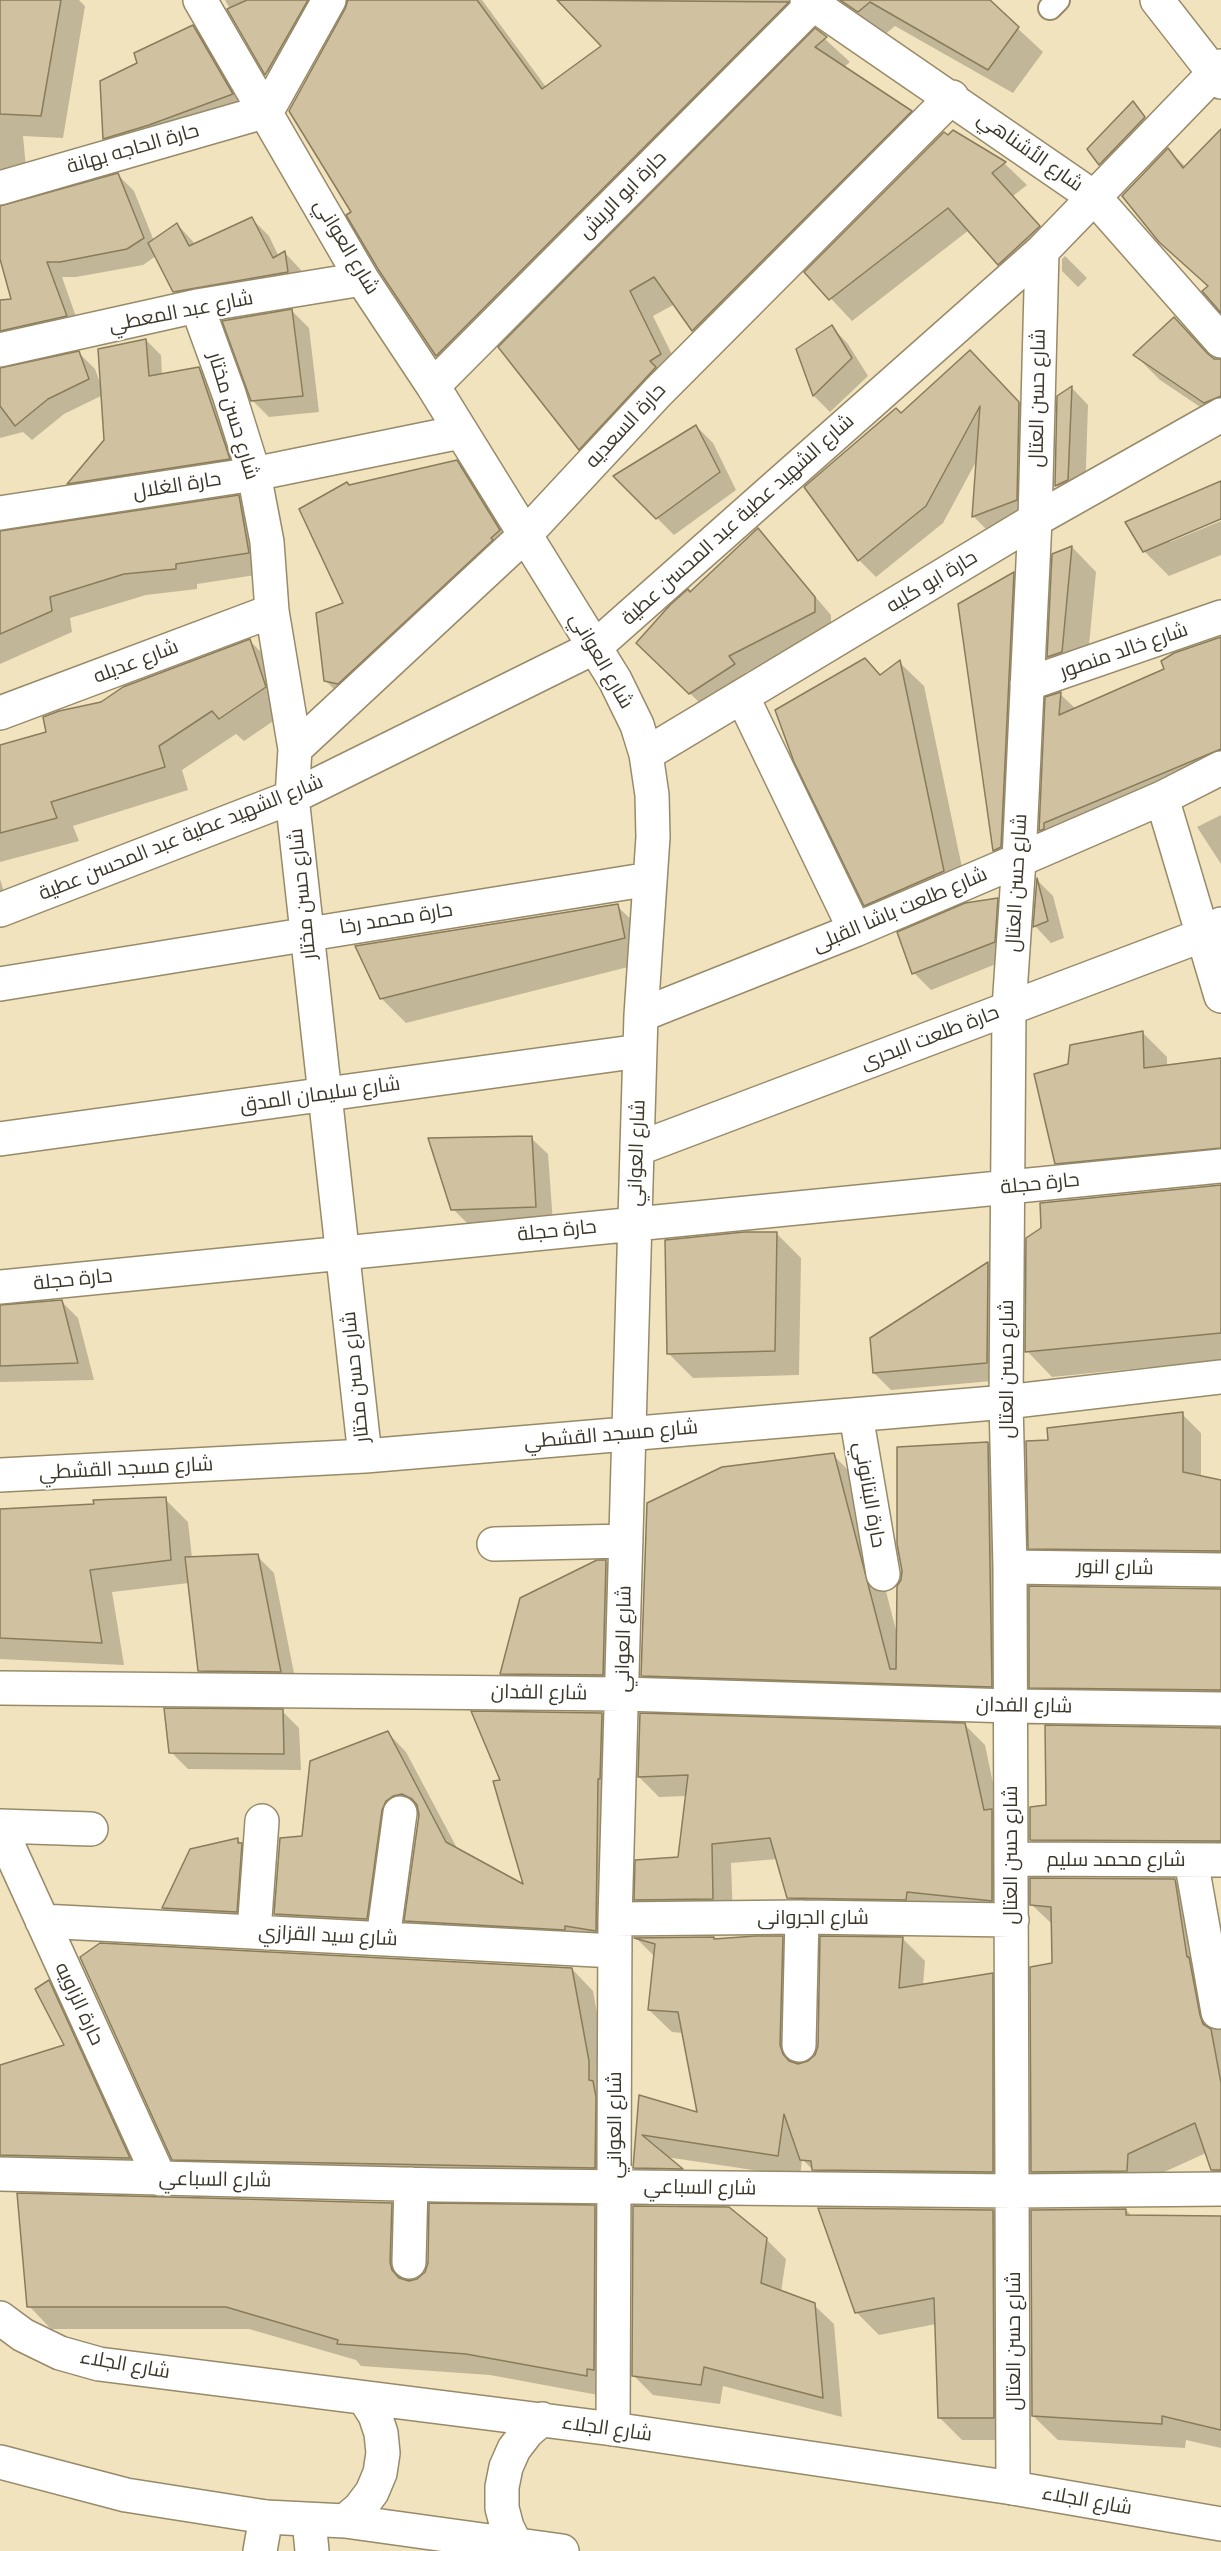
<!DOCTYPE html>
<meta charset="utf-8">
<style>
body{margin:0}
canvas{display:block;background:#f2e3bf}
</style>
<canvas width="1221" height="2551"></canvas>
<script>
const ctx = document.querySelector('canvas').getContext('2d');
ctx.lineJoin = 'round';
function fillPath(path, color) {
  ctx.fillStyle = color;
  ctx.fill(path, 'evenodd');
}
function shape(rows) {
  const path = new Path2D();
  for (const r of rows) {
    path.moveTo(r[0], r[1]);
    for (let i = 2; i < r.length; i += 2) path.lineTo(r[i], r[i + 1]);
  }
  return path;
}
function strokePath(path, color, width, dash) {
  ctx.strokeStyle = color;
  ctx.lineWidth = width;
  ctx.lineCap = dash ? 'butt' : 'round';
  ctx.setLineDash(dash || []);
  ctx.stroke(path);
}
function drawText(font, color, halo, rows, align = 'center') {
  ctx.font = font + ' Merriweather,Cairo,serif';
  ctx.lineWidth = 4.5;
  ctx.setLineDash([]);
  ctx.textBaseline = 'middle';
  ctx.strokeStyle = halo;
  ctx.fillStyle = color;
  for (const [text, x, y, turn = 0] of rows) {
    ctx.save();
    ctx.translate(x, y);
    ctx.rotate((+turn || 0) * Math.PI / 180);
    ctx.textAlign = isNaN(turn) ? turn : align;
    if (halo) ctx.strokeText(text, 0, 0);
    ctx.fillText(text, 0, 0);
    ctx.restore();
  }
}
const shadow = shape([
 [0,0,79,0,85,6,63,138,23,136,28,189,9,197,2,208,118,175,134,191,154,241,177,224,196,245,252,219,269,236,279,257,285,253,301,270,304,289,192,308,175,291,156,256,143,265,76,277,62,277,81,331,0,356,0,302,12,300,0,253],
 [225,0,340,0,287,92,263,68],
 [367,0,482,0,546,87,604,47,559,0,987,0,1043,52,1013,93,895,26,883,36,833,5,461,380,437,356,379,268,353,213],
 [193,27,209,44,249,111,122,155,105,138,139,64],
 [815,30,850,62,844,67,911,112,935,136,718,354,694,330,675,304,653,316,684,379,604,473,580,449,500,348],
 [1133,104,1152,126,1108,172,1089,149],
 [953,132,1005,164,1027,185,1013,196,1061,249,1021,286,969,230,852,321,806,272],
 [1221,149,1221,310,1208,287,1160,241,1168,150,1186,167],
 [1065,256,1087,278,1078,287,1062,271,1062,259],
 [292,311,309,328,319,412,269,417,252,400],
 [1174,319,1214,360,1221,360,1221,421,1160,380,1135,355],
 [832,327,848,344,868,376,830,412,814,396,798,350],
 [146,340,161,355,162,375,199,368,214,384,244,474,84,498,69,484,106,440,103,395,64,414,32,440,23,432,0,438,0,370,79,353,95,369,102,388],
 [986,369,1036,420,1033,517,990,533,973,516,978,458,943,523,876,577,859,560,806,487,901,415],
 [1072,388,1088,405,1085,496,1073,502,1056,485],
 [696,426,713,443,736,490,674,535,615,476],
 [456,461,473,478,516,547,343,698,326,681,345,604,349,487],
 [1221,482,1221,518,1169,540,1170,542,1221,521,1221,555,1169,576,1144,551],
 [238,497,259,518,269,573,197,584,197,589,146,595,70,618,72,632,0,664,0,533],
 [758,530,831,615,831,629,745,673,750,682,707,710,655,659,690,593],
 [1072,547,1096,572,1086,676,1073,681,1049,657,1054,555],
 [1014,574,1034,594,1015,870,995,850],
 [1221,638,1221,776,1060,850,1041,830,1060,694,1076,709,1165,670],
 [250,641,273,664,288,711,244,741,236,734,182,770,188,790,73,826,79,841,0,862,0,746,48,733],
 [865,659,881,676,899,662,924,686,968,896,890,929,865,905],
 [1221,815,1221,864,1197,827],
 [0,879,12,919,0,923],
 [1038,881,1053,896,1064,938,1051,943,1035,926],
 [997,899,1014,916,1011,958,931,990,914,973],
 [617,906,642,930,648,962,406,1023,381,998],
 [1142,1032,1167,1057,1167,1066,1221,1060,1221,1175,1081,1188,1056,1163,1069,1065],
 [531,1138,548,1154,553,1223,470,1226,453,1209],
 [1221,1186,1221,1360,1052,1377,1027,1351],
 [776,1233,801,1258,799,1375,693,1378,668,1353],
 [988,1264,1005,1280,1003,1380,891,1390,874,1373,871,1339],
 [61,1301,78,1318,94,1380,0,1382,0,1307],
 [1182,1414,1201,1433,1201,1478,1221,1482,1221,1570,1049,1567,1030,1548,1049,1441],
 [988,1444,1011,1467,1015,1710,666,1699,642,1675,833,1455,857,1479,897,1634],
 [165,1499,188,1522,192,1558,257,1556,274,1573,297,1688,217,1687,200,1670,189,1583,112,1592,124,1665,0,1659,0,1511],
 [606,1562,630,1586,627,1699,526,1698,502,1674],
 [1221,1590,1221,1709,1050,1706,1031,1687],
 [282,1711,299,1728,301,1770,188,1769,171,1752],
 [602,1714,620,1733,614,1949,424,1939,406,1921,420,1813,412,1813,385,1937,294,1932,276,1914,303,1837,388,1733,406,1752,458,1850,525,1887,502,1781],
 [965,1725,985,1745,1001,1821,1012,1920,809,1918,789,1898,777,1859,731,1863,733,1919,656,1919,636,1899,680,1859,687,1796,659,1797,639,1777],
 [1221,1729,1221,1860,1050,1859,1031,1840,1048,1807],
 [238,1840,254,1857,253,1929,180,1925,163,1908,191,1851],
 [1175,1880,1199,1905,1221,2027,1221,2179,1212,2170,1206,2153,1151,2178,1057,2196,1032,2171,1054,1965,1053,1925,1031,1904],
 [782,1937,804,1960,802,2064,809,2062,816,2056,903,1939,925,1961,923,1986,992,1975,1014,1997,1015,2194,835,2192,802,2159,800,2177,666,2157,656,2167,656,2170,682,2170,703,2190,656,2190,634,2168,640,2097,699,2114,683,2033,672,2032,649,2010,655,1957,637,1939,714,1938,716,1941],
 [572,1969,593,1991,610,2083,616,2189,195,2180,173,2159],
 [48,1982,68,2002,149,2178,0,2174,0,2066,66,2045],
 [391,2204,413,2226,412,2282,594,2207,617,2229,609,2397,490,2375,361,2366,356,2360,249,2329,51,2329,29,2306],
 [820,2209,993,2211,1015,2234,1016,2440,962,2440,939,2417,936,2324,879,2335,857,2313],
 [1126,2210,1132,2216,1221,2218,1221,2448,1186,2440,1185,2448,1058,2440,1033,2416],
 [766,2239,786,2259,781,2292,814,2305,834,2324,842,2417,723,2386,720,2404,653,2395,633,2375]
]);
const building = shape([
 [0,0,61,0,41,116,0,114,0,0],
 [247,0,308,0,265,75,227,9,247,0],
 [348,0,477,0,542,89,601,46,557,0,789,2,436,356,378,269,346,215,351,212,289,111,345,9,348,0],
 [840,0,990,0,1019,27,988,70,870,2,858,12,840,0],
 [193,25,233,94,149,125,103,139,100,81,137,63,134,53,193,25],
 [815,28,827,37,815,47,912,111,692,331,654,277,630,291,661,354,650,361,656,367,579,450,498,347,815,28],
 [1133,101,1145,117,1099,165,1087,149,1133,101],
 [1221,129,1221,313,1202,291,1208,286,1159,242,1122,196,1168,148,1183,168,1221,129],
 [953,130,1006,162,992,173,1040,226,998,265,948,208,829,300,804,272,944,132,948,135,953,130],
 [118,173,144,238,127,249,60,262,47,262,67,316,0,331,0,300,11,299,0,259,0,206,118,173],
 [252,217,273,258,285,251,288,272,173,292,148,243,177,223,189,246,252,217],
 [292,309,303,396,251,401,222,321,292,309],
 [1174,317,1207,353,1214,359,1221,359,1221,396,1204,403,1133,355,1174,317],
 [832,325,852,358,813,396,796,349,832,325],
 [146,339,149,376,199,367,230,459,67,484,104,440,98,349,146,339],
 [970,350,1019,402,1017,500,972,517,980,406,926,506,858,561,804,487,896,408,901,413,970,350],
 [79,351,89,379,48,399,15,426,0,406,0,368,79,351],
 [1072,386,1068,480,1055,486,1057,396,1072,386],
 [696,425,720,472,656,519,613,476,696,425],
 [457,460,500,530,491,538,493,540,338,684,324,681,316,613,343,603,299,509,347,482,349,485,457,460],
 [1221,481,1221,519,1143,552,1125,522,1221,481],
 [239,495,249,553,176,564,176,569,124,574,50,597,52,611,0,634,0,531,239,495],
 [758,528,815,597,815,612,729,656,735,664,689,694,636,643,670,605,688,589,690,592,758,528],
 [1072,546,1062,652,1047,657,1052,554,1072,546],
 [1014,572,1001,847,993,851,958,604,1014,572],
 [1221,637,1221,749,1044,823,1044,829,1039,831,1045,697,1061,692,1059,715,1164,669,1161,661,1174,653,1221,637],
 [250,639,266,687,219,719,212,711,159,746,165,767,51,802,57,818,0,833,0,745,46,732,43,717,59,711,101,702,123,687,250,639],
 [865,658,880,675,900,660,944,871,864,906,794,762,775,710,865,658],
 [1037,878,1048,921,1033,927,1037,878],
 [998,898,995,942,912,974,897,932,965,903,998,898],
 [618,904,625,938,380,999,355,946,618,904],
 [1143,1031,1144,1068,1221,1058,1221,1148,1055,1164,1034,1074,1068,1064,1070,1045,1143,1031],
 [532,1136,536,1207,451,1210,428,1138,532,1136],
 [1221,1185,1221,1333,1025,1352,1026,1238,1041,1228,1040,1203,1221,1185],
 [744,1232,777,1232,775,1351,667,1354,665,1240,744,1232],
 [988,1262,987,1363,873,1373,870,1338,988,1262],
 [62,1300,78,1363,0,1366,0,1305,62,1300],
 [1183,1412,1183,1472,1221,1480,1221,1551,1028,1549,1026,1441,1048,1440,1047,1428,1183,1412],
 [988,1442,992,1687,641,1676,647,1503,722,1467,834,1453,890,1669,896,1669,897,1586,901,1580,902,1571,897,1544,897,1447,988,1442],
 [166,1497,171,1560,90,1570,102,1643,0,1638,0,1509,94,1504,93,1500,166,1497],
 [258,1554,281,1672,198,1671,185,1557,258,1554],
 [597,1560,606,1560,603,1675,500,1674,520,1598,597,1560],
 [1029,1586,1221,1589,1221,1690,1029,1688,1029,1586],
 [164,1708,283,1709,284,1754,169,1753,164,1708],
 [471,1711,602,1713,600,1779,598,1779,596,1931,565,1926,565,1930,404,1921,419,1815,417,1805,412,1799,402,1794,393,1796,386,1801,382,1810,367,1919,274,1914,280,1838,302,1836,310,1761,388,1731,446,1842,523,1884,493,1781,500,1780,471,1711],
 [640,1713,965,1723,984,1810,992,1809,992,1901,907,1892,906,1900,787,1898,770,1838,712,1844,713,1899,634,1900,635,1860,678,1857,688,1775,638,1777,640,1713],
 [1045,1725,1221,1728,1221,1841,1030,1840,1030,1807,1046,1805,1045,1725],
 [238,1838,238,1843,242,1843,237,1912,162,1908,190,1849,238,1838],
 [1030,1878,1175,1879,1187,1957,1189,1957,1200,2015,1203,2024,1211,2029,1221,2083,1221,2170,1211,2170,1195,2123,1128,2154,1127,2171,1031,2172,1030,1967,1052,1963,1051,1907,1030,1905,1030,1878],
 [755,1936,783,1936,780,2045,783,2054,789,2061,798,2064,808,2061,815,2055,818,2046,820,1936,903,1937,899,1988,993,1973,993,2172,812,2170,811,2161,800,2160,784,2114,778,2156,642,2135,683,2169,633,2168,639,2095,697,2112,678,2012,648,2010,655,1944,634,1938,714,1937,714,1939,755,1936],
 [100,1943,572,1968,589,2061,589,2080,593,2081,596,2097,595,2168,172,2160,80,1957,100,1943],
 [49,1980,130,2158,0,2155,0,2065,64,2045,35,1989,49,1980],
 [17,2193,392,2203,390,2262,392,2270,399,2278,409,2281,417,2279,425,2272,428,2263,429,2203,595,2205,594,2370,587,2369,587,2376,466,2354,337,2344,338,2340,226,2307,27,2307,17,2193],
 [633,2206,729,2207,767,2238,761,2283,815,2303,823,2398,704,2367,701,2385,632,2376,633,2206],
 [818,2208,993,2210,994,2418,938,2418,934,2298,855,2313,818,2208],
 [1126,2209,1126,2215,1221,2216,1221,2430,1162,2416,1162,2424,1032,2416,1031,2210,1126,2209]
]);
const lane = shape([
 [1050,8,1058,0]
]);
const street = shape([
 [200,0,362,279,433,386,615,680,637,725,646,754,652,795,653,837,641,1015,637,1149,615,1919,613,2429],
 [807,0,1095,198,1221,341],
 [1157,0,1221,82],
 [0,188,267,111,329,0],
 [197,306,229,394,254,474,267,542,272,611,295,749,292,797,365,1456],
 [0,350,197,306,362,279],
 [433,386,813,4],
 [0,513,254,474,460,432],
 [1027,684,1221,617],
 [742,696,855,930],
 [0,713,272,611],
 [295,749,524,536,658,392,952,97],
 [646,754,1035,520,1221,415],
 [1162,798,1221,996],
 [0,910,292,797,595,647,1042,251,1221,66],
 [0,984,650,879],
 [641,1015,855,930,1019,860,1162,798,1221,768],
 [0,1139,640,1051],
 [637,1149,1203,935,1221,924],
 [0,1287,1221,1166],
 [856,1415,883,1574],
 [0,1475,365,1456,1006,1402,1221,1377],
 [494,1544,626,1541],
 [1010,1567,1221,1570],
 [0,1688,623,1694,1011,1706,1221,1709],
 [0,1826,91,1829],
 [0,1828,160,2179],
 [1011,1859,1221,1860],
 [1191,1860,1218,2012],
 [615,1919,802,1917,1012,1920],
 [42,1921,615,1951],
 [254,1932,262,1821],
 [383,1939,400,1813],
 [799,2045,802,1917],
 [0,2174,440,2185,1014,2191,1221,2189],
 [409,2262,411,2184],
 [1013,2488,1010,1567,1006,1402,1009,1008,1019,860,1035,520,1042,251],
 [309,2520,312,2551],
 [260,2551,266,2517]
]);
const secondary = shape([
 [0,2318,23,2335,60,2353,99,2364,613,2429,1013,2488,1221,2524],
 [0,2462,126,2495,266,2517,345,2521,562,2551],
 [345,2521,360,2508,372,2492,380,2473,383,2453,381,2433,375,2415,364,2398],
 [516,2545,507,2527,502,2508,502,2487,506,2467,514,2449,527,2432,542,2419]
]);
const streetNames = [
 ["حارة الحاجه بهانة",133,149,-16],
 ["شارع الأشناهي",1030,152,35],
 ["حارة ابو الريش",623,195,-45],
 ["شارع العواني",346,247,59],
 ["شارع عبد المعطي",181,312,-11],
 ["شارع حسن العتال",1038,398,-89],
 ["شارع حسن مختار",233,416,73],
 ["حارة السعديه",626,426,-47],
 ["حارة الغلال",177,486,-9],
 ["شارع الشهيد عطية عبد المحسن عطية",738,520,-42],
 ["حارة ابو كليه",932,582,-31],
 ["شارع خالد منصور",1124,651,-19],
 ["شارع العواني",601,661,60],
 ["شارع عديله",136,662,-21],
 ["شارع الشهيد عطية عبد المحسن عطية",181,838,-22],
 ["شارع حسن العتال",1017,883,-87],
 ["شارع حسن مختار",303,894,-96],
 ["شارع طلعت باشا القبلى",900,910,-23],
 ["حارة محمد رخا",396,919,-9],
 ["حارة طلعت البحرى",930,1038,-21],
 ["شارع سليمان المدق",320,1095,-8],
 ["شارع العواني",637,1153,-88],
 ["حارة حجلة",1040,1184,-6],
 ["حارة حجلة",557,1231,-6],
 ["حارة حجلة",73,1280,-6],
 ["شارع حسن العتال",1007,1369,-90],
 ["شارع حسن مختار",356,1377,-96],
 ["شارع مسجد القشطي",611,1435,-5],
 ["شارع مسجد القشطي",126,1469,-3],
 ["حارة البتانوني",869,1495,80],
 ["شارع النور",1115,1568,1],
 ["شارع العواني",624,1639,-89],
 ["شارع الفدان",539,1693,1],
 ["شارع الفدان",1024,1706,1],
 ["شارع حسن العتال",1011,1855,-90],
 ["شارع محمد سليم",1116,1860],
 ["شارع الجروانى",813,1918],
 ["شارع سيد القزازي",328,1936,3],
 ["حارة الزاويه",79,2004,65],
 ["شارع العواني",615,2125,-90],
 ["شارع السباعي",215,2180,1],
 ["شارع السباعي",700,2188,1],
 ["شارع حسن العتال",1014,2341,-90],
 ["شارع الجلاء",125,2365,10],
 ["شارع الجلاء",607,2429,8],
 ["شارع الجلاء",1087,2501,10]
];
fillPath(shadow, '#0003');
fillPath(building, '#d0c2a1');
strokePath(building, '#897c5b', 1.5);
strokePath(lane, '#988a69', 26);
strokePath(street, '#988a69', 36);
strokePath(secondary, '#988a69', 36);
strokePath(lane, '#fff', 22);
strokePath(street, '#fff', 33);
strokePath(secondary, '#fff', 33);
drawText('20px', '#3d3729', '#fff', streetNames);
</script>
